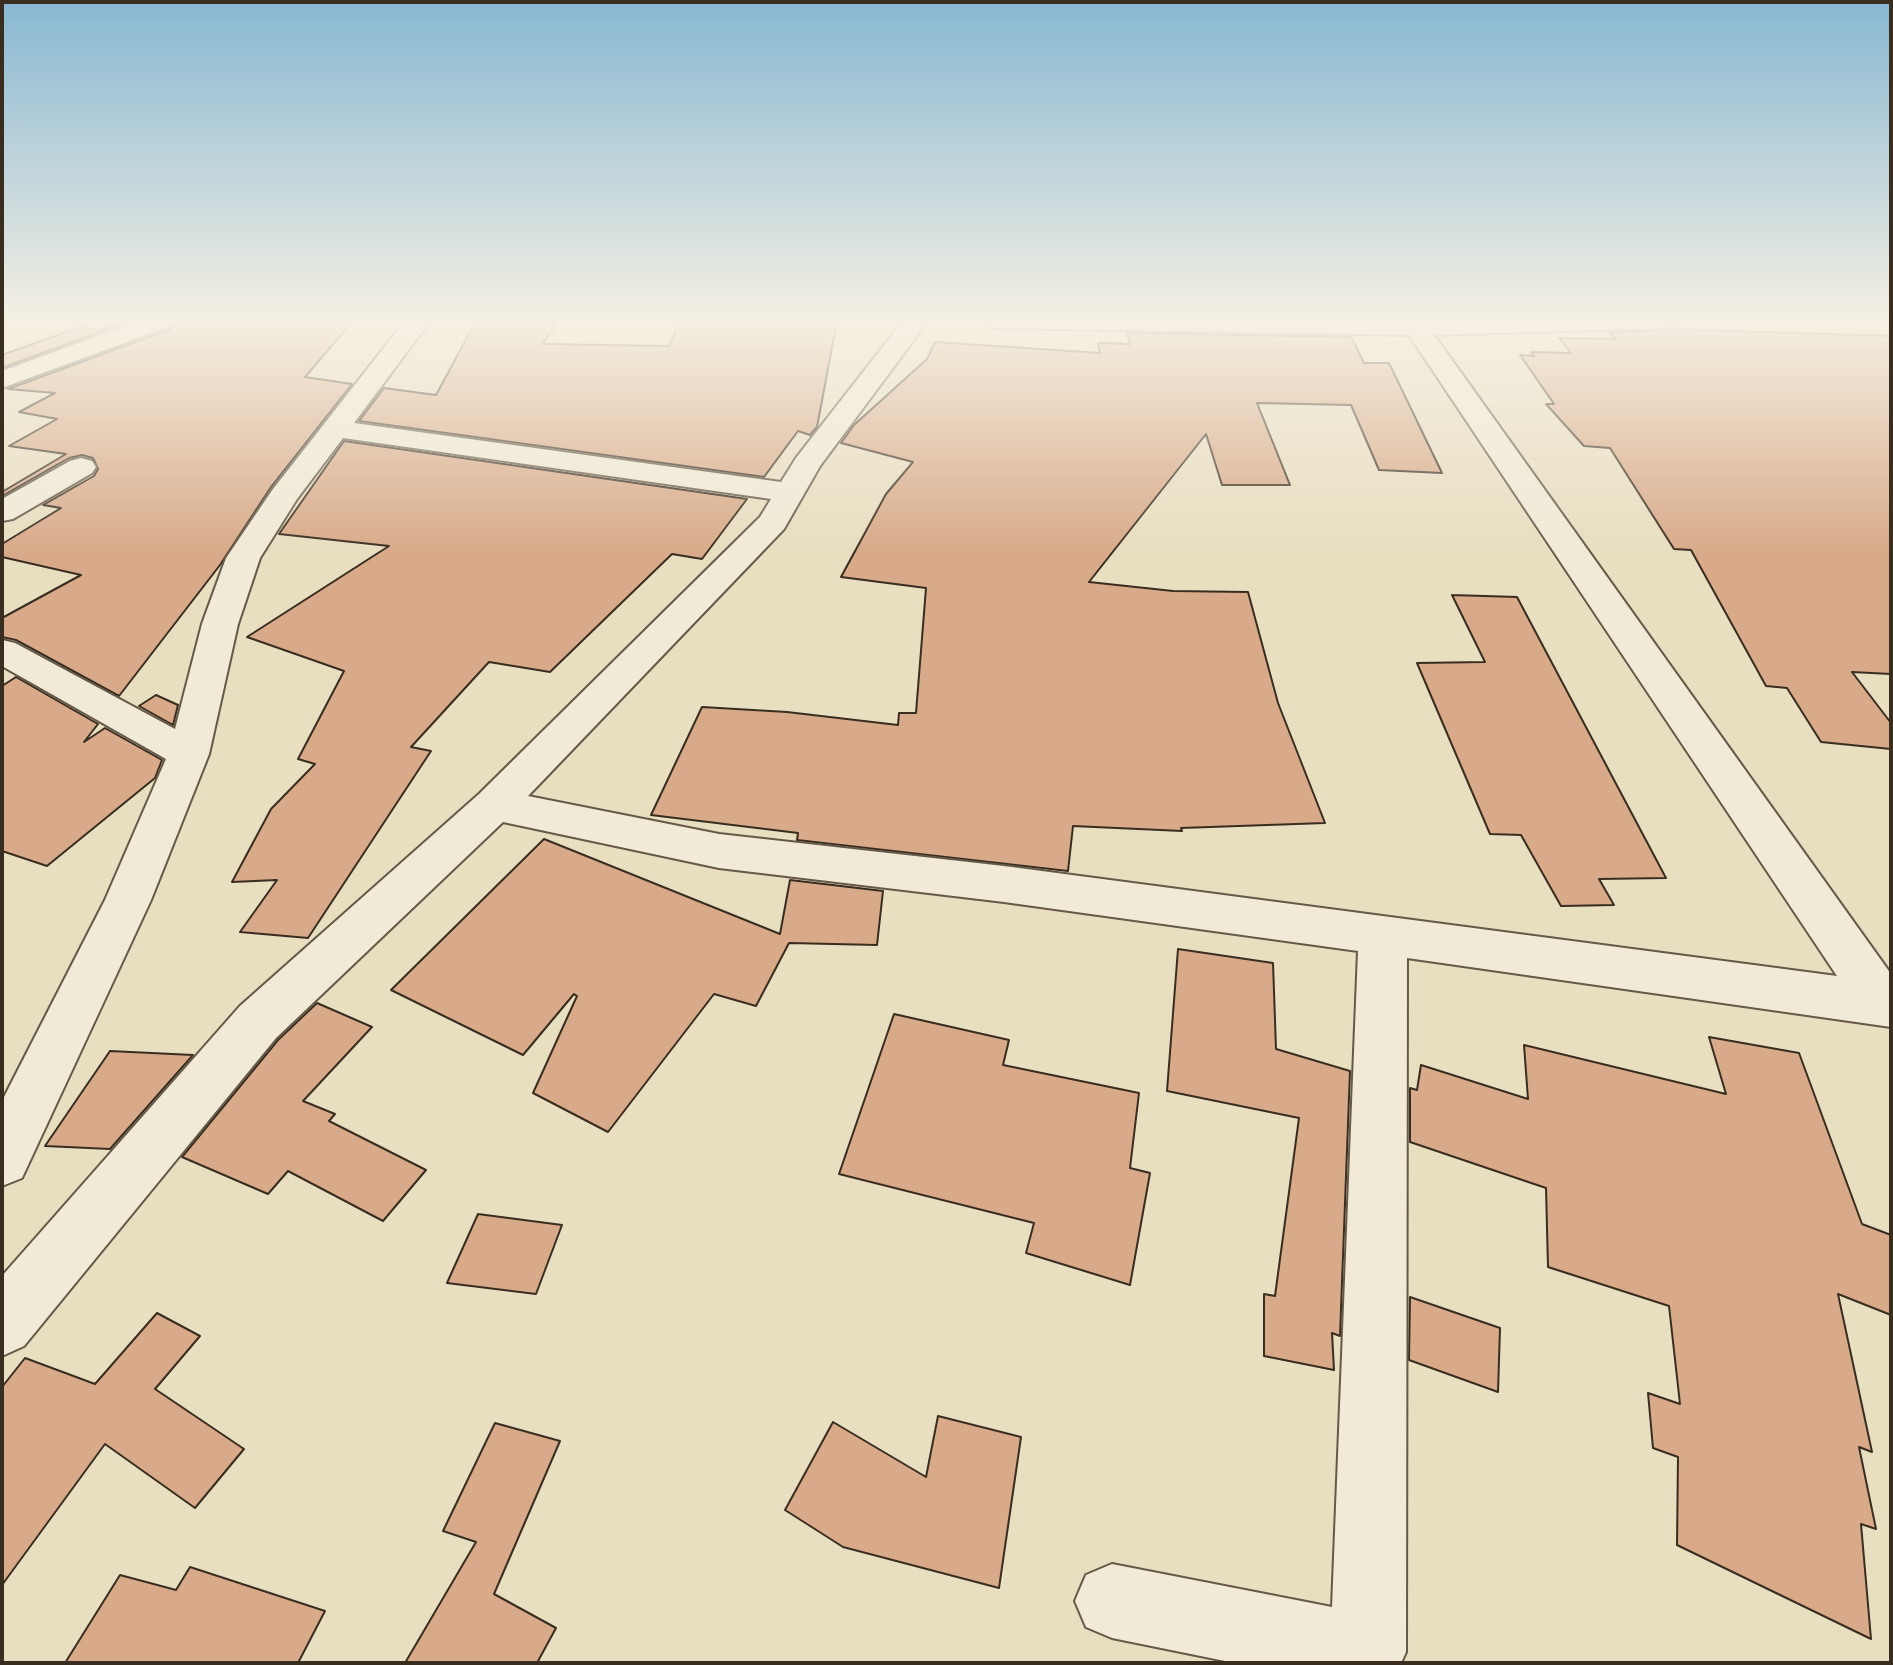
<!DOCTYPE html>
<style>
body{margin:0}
#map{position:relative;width:1893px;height:1665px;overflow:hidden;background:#e8dec0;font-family:"IM FELL French Canon",serif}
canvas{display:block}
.frame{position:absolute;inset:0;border:4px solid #392d20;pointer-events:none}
</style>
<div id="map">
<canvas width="1893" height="1665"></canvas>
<div class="frame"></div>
</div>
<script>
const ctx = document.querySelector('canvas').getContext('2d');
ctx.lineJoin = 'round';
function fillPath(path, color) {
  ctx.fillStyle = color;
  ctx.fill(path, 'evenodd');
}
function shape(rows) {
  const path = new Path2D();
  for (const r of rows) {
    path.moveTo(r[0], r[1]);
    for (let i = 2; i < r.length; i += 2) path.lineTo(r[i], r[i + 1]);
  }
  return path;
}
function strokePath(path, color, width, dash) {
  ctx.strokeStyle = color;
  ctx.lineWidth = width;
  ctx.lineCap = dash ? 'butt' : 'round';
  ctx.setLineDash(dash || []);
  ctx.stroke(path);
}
const building = shape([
 [114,321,129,321,2,368,2,355,83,326,99,331,114,321],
 [177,321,353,321,305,377,352,384,271,487,220,565,119,696,16,640,2,637,2,618,81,575,2,557,2,544,61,508,43,505,94,476,98,469,93,458,82,455,69,458,2,496,2,492,66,454,9,446,57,419,19,412,55,393,8,389,171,329,177,321],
 [476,321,558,321,543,344,669,346,679,322,837,321,817,427,810,435,798,431,764,477,359,421,384,388,436,395,476,321],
 [1673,329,1891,336,1891,674,1852,672,1891,723,1891,749,1821,742,1787,688,1766,686,1691,550,1674,549,1610,448,1584,446,1546,404,1554,404,1520,355,1534,356,1531,352,1571,353,1559,338,1616,339,1610,333,1673,329],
 [1127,333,1351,337,1364,363,1389,363,1442,473,1379,470,1351,405,1257,403,1290,485,1222,485,1206,434,1089,582,1173,591,1248,592,1278,703,1325,823,1181,828,1182,831,1073,826,1068,871,797,840,798,833,651,815,702,707,787,712,898,725,899,713,916,713,926,588,841,577,886,494,913,462,841,443,854,425,927,359,935,342,1100,353,1098,343,1130,344,1127,333],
 [344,441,747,499,702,559,672,554,550,672,489,662,411,747,431,751,308,938,240,932,277,880,232,882,271,809,315,764,298,759,344,671,247,637,389,546,279,534,344,441],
 [1452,595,1517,597,1666,878,1599,879,1614,905,1561,906,1521,835,1490,834,1417,663,1485,662,1452,595],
 [16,677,98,724,84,742,105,728,162,760,155,778,47,866,2,851,2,686,16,677],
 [156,695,178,705,173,725,139,706,156,695],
 [544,839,780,934,790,880,883,891,877,945,789,943,756,1006,714,994,608,1132,533,1093,577,996,574,994,523,1055,391,990,544,839],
 [1178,949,1273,963,1276,1049,1350,1071,1340,1336,1332,1333,1334,1370,1264,1356,1264,1294,1275,1296,1299,1118,1167,1091,1178,949],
 [317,1003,372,1027,303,1101,335,1114,329,1121,426,1170,383,1221,288,1171,268,1194,182,1157,278,1040,317,1003],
 [894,1014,1009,1040,1003,1065,1139,1093,1130,1168,1150,1173,1130,1285,1026,1253,1034,1223,839,1174,894,1014],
 [1709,1037,1799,1053,1862,1224,1891,1235,1891,1315,1838,1294,1872,1452,1859,1447,1876,1529,1861,1524,1871,1639,1677,1545,1678,1457,1653,1448,1648,1393,1680,1404,1669,1306,1548,1267,1546,1188,1410,1142,1410,1088,1417,1090,1421,1065,1528,1099,1524,1045,1726,1094,1709,1037],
 [110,1051,193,1055,110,1149,45,1146,110,1051],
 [478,1214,562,1225,536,1294,447,1283,478,1214],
 [1410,1297,1500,1328,1498,1392,1409,1360,1410,1297],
 [157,1313,200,1336,155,1389,244,1449,195,1508,105,1444,2,1585,2,1387,25,1358,95,1384,157,1313],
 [938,1416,1021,1437,999,1588,843,1547,785,1510,833,1422,926,1477,938,1416],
 [495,1423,560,1441,494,1594,556,1628,537,1663,405,1663,476,1542,443,1531,495,1423],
 [190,1567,325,1611,298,1663,65,1663,120,1575,176,1590,190,1567]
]);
const street = shape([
 [139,321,174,321,170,326,2,388,2,371,139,321],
 [405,321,430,321,354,423,781,482,796,458,903,321,928,321,820,466,784,529,528,796,719,834,1004,866,1837,976,1409,335,995,328,987,326,983,321,1676,321,1672,326,1664,328,1434,335,1891,974,1891,1027,1407,958,1406,1652,1401,1663,1235,1663,1112,1638,1086,1627,1075,1601,1086,1575,1112,1564,1332,1607,1358,951,1004,902,719,868,503,822,276,1038,24,1346,2,1356,2,1276,240,1006,479,794,760,517,771,499,343,438,297,499,260,558,238,624,209,754,151,900,22,1178,2,1186,2,1101,105,900,166,759,2,666,2,640,15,643,175,729,202,624,226,558,273,489,405,321],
 [81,458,92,461,96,467,92,473,13,519,2,521,2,499,70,461,81,458]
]);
fillPath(building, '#d8aa89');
strokePath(building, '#392d20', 2);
strokePath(street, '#655948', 4);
fillPath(street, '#f0ead6');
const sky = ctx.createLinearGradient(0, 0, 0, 554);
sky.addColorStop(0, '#87b7d2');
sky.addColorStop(0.58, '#f5f0e3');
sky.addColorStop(1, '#f5f0e300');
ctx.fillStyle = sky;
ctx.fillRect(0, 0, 1893, 554);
</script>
